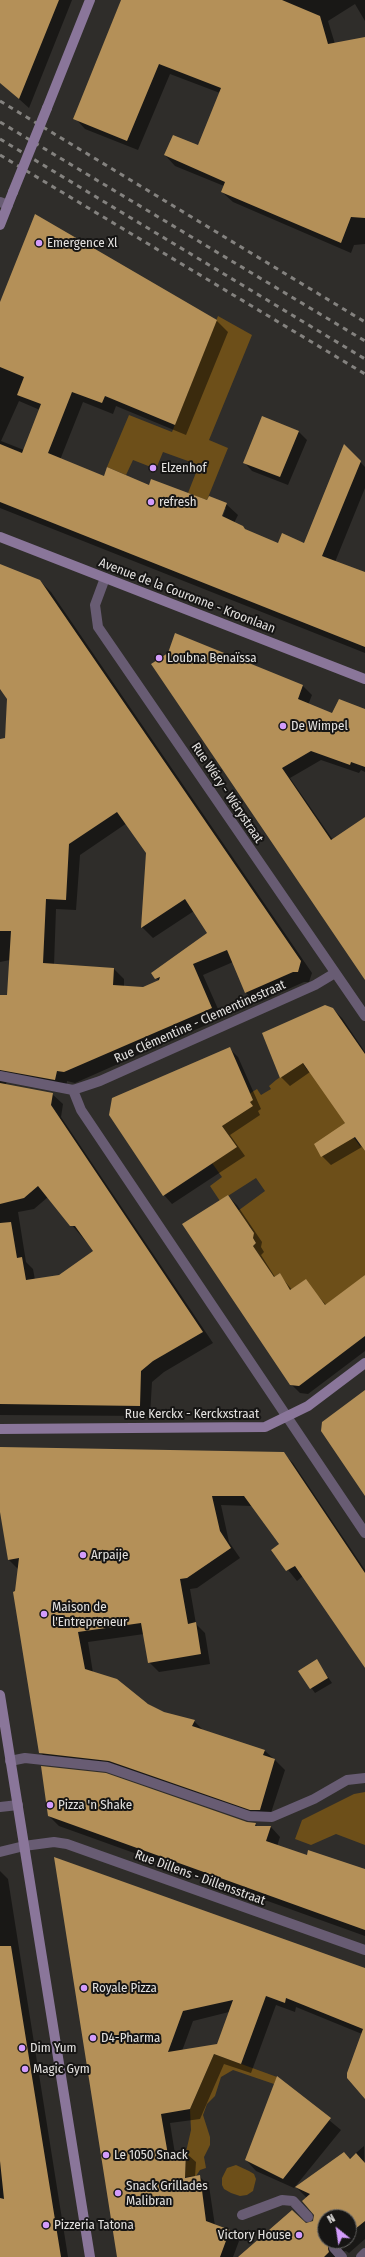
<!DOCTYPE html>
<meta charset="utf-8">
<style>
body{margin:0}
#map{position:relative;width:365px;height:2257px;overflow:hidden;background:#2f2d2a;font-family:"Fira Sans Condensed",sans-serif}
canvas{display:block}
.north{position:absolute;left:317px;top:2209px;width:40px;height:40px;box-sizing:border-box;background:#161514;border:1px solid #686765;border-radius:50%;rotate:330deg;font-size:11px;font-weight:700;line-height:16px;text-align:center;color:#e3e1df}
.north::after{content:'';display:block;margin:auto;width:14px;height:18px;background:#d39cfc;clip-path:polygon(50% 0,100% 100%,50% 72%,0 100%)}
</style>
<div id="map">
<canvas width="365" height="2257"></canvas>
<div class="north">N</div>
</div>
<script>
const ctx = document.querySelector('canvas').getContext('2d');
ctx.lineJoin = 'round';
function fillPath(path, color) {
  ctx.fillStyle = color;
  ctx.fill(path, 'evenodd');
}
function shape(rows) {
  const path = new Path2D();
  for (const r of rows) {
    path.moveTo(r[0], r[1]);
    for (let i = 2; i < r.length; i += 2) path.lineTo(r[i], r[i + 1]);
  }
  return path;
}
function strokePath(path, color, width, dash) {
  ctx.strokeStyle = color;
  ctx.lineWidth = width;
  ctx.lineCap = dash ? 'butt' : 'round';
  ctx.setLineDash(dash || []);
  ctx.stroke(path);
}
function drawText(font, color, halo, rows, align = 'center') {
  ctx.font = font + ' "Fira Sans Condensed",sans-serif';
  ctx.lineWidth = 4;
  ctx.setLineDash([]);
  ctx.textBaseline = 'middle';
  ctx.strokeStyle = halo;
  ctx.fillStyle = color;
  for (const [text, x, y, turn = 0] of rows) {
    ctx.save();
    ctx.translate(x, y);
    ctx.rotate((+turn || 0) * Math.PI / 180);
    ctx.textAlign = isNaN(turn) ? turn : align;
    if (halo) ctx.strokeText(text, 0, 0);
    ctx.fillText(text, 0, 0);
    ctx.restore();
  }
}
const green = shape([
 [218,316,252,335,209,440,228,448,207,500,188,493,199,465,163,452,156,469,133,460,126,475,107,467,129,415,172,432],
 [302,1062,307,1070,315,1065,346,1122,342,1126,351,1139,354,1138,360,1146,365,1143,365,1275,328,1316,306,1280,284,1294,280,1273,264,1284,263,1261,253,1246,256,1243,251,1235,254,1233,249,1225,244,1228,235,1213,265,1191,256,1178,220,1201,210,1186,222,1177,212,1163,236,1147,215,1115,257,1089,261,1095,271,1089,269,1086,276,1080],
 [365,1792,365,1845,336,1834,311,1845,295,1839,302,1820,354,1794],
 [214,2054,277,2077,274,2084,233,2070,221,2077,215,2096,207,2104,203,2115,210,2137,210,2145,204,2157,206,2168,200,2170,196,2176,185,2177,186,2152,191,2130,190,2109],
 [236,2165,249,2171,254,2174,256,2179,253,2191,247,2195,240,2196,231,2193,224,2189,222,2185,222,2178,227,2168]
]);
const shadow = shape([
 [0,0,72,0,29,108,0,82],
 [121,0,365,0,365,21,355,4,328,21,335,44,365,38,365,244,354,245,351,253,233,202,222,192,224,186,175,166,165,155,199,146,220,93,170,74,138,150,85,129,75,118],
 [0,305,216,320,228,332,186,435,116,406,113,414,83,402,60,460,104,478,226,504,238,515,234,523,248,531,278,544,305,544,345,446,365,467,365,488,335,562,365,577,365,653,0,508],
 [19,401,40,410,24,450,1,441],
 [224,508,226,508,221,521],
 [298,431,307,440,288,485,252,471,244,462],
 [0,565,40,581,51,592,312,973,309,982,304,982,257,1003,246,993,233,962,203,975,222,1018,75,1083,67,1081,66,1090,8,1080,5,1085,52,1094,63,1104,61,1117,213,1343,164,1372,152,1382,150,1416,0,1415,0,996,8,996,10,960,0,962,0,740,5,739,8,698,0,687],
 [127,823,147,852,142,927,153,938,194,911,208,933,153,973,159,981,143,988,124,987,124,979,114,969,54,965,56,909,76,910,80,855],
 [48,1197,94,1251,59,1276,35,1280,33,1269,26,1262,18,1212,34,1209],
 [152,665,303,686,312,695,308,705,333,715,365,710,365,772,361,770,359,773,321,760,290,778,333,840,365,817,365,977],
 [333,1009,342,1018,365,1052,365,1151,362,1147,331,1165,322,1156,347,1123,310,1072,290,1086,281,1077,263,1033],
 [229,1048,238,1057,261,1109,258,1111,260,1115,230,1135,245,1156,172,1204,164,1195],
 [228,1196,237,1205,262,1242,261,1247,264,1252,261,1255,275,1277,279,1274,292,1290,305,1281,326,1305,365,1276,365,1351,308,1394,300,1393,291,1384],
 [0,1448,283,1453,293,1463,365,1570,365,1668,303,1576,297,1581,272,1550,280,1544,252,1506,221,1505,229,1542,240,1558,197,1588,190,1589,196,1624,205,1633,210,1664,159,1672,149,1662,144,1634,88,1642,93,1673,164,1713,194,1721,204,1731,265,1751,275,1760,285,1770,269,1819,120,1770,50,1762,40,1752,16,1591,19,1570,8,1559,0,1506],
 [317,1661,332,1683,315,1693,299,1671],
 [49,1816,247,1823,255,1824,258,1827,271,1827,280,1837,277,1846,365,1879,365,1936,59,1826],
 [55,1858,365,1969,365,2098,362,2034,296,2007,295,2012,276,2005,251,2073,224,2064,200,2119,170,2123,175,2154,186,2153,196,2162,195,2177,199,2176,209,2186,215,2226,229,2231,239,2241,233,2257,118,2257],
 [229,2012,217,2045,182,2051,193,2021],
 [0,1871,8,1879,68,2257,0,2257],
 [278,2078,341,2130,294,2188,256,2171,246,2160],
 [364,2146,365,2239,349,2253,346,2251,340,2252,337,2257,239,2257,305,2224,314,2222,315,2215,307,2198,296,2187,349,2159],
 [325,2217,349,2217,349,2241,325,2241]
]);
const building = shape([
 [0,0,59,0,19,99,0,83],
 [121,0,282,0,320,16,328,44,365,37,365,218,351,217,341,243,221,192,225,182,164,155,173,135,198,145,221,88,159,64,127,141,73,119],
 [35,214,217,320,175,425,105,396,102,403,72,392,48,453,104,476,107,467,149,485,151,479,207,500,209,496,227,503,222,516,243,526,245,529,278,543,282,533,304,543,344,444,361,461,322,556,365,572,365,647,0,502,0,444,22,453,41,404,17,395,24,377,0,367,0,302],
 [262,416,299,431,280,477,243,463],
 [0,564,40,580,301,961,298,972,293,972,245,993,227,950,193,964,212,1008,64,1072,57,1071,55,1080,0,1070,0,995,7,995,11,931,0,931,0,739,5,738,7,699,0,689],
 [117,812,146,853,141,928,185,899,207,933,151,973,155,979,160,977,159,980,143,987,113,985,114,968,43,963,46,899,66,900,69,844],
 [175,633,303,685,298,699,332,713,339,699,365,709,365,767,351,762,350,765,311,751,282,768,331,840,365,817,365,980,151,664,168,653],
 [325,1005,333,1008,365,1054,365,1151,355,1137,321,1157,314,1144,345,1123,303,1063,280,1078,262,1033],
 [230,1047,253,1100,250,1102,253,1106,222,1126,237,1147,163,1196,109,1115,112,1098],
 [0,1083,53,1093,51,1105,203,1332,153,1361,141,1371,140,1406,0,1404,0,1223,11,1222,17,1258,22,1257,26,1280,59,1275,93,1251,75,1226,70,1226,38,1186,24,1198,0,1204],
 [228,1195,254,1233,253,1238,256,1243,253,1246,274,1277,280,1273,290,1290,306,1279,325,1305,365,1275,365,1336,299,1386,290,1385,182,1224],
 [365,1390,365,1496,321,1431,322,1422],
 [0,1447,284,1452,365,1573,365,1668,295,1566,286,1571,271,1550,279,1544,244,1496,212,1496,220,1531,231,1548,187,1578,180,1579,188,1624,196,1622,201,1654,148,1663,141,1623,78,1632,85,1669,117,1679,148,1704,164,1712,195,1720,192,1726,265,1750,263,1755,275,1759,260,1810,250,1810,109,1761,39,1753,13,1592,15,1591,19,1558,8,1560,0,1512],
 [317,1659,328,1678,310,1689,298,1671],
 [41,1766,106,1773,247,1822,256,1823,255,1826,271,1826,266,1841,307,1855,308,1850,365,1869,365,1930,48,1816],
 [54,1857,365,1968,365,2099,347,2078,347,2073,363,2029,286,1998,285,2003,266,1996,241,2064,214,2054,190,2109,161,2114,168,2155,186,2152,185,2178,200,2175,206,2221,230,2230,220,2257,117,2257],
 [233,2000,217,2044,168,2052,183,2011],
 [0,1946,11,1946,61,2257,0,2257,0,2198,4,2199,0,2161],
 [277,2076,331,2118,283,2179,245,2160],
 [344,2152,350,2159,356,2153,365,2163,365,2221,349,2234,349,2217,325,2217,325,2241,341,2241,339,2244,333,2242,329,2243,328,2249,329,2252,324,2257,238,2257,292,2210,306,2223,313,2221,314,2215,302,2201,310,2194,295,2187]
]);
const lane = shape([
 [0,202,8,205],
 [242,2215,282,2200,293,2201,308,2217],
 [334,2248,342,2257]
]);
const street = shape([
 [105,578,95,605,98,627,365,1016],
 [0,1076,73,1090],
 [73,1090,81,1110,365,1533],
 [73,1090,100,1081,315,985,335,973],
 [10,1761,25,1758,107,1767,249,1816,272,1817,314,1799,347,1780,365,1778],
 [0,1807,18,1805],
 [0,1852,24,1846,54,1842,67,1844,365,1950],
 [361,2257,365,2253]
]);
const secondary = shape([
 [47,108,90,0],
 [0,225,13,192],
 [0,537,365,679],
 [0,1429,265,1427,308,1406,365,1363],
 [0,1695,90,2257]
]);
const rail = shape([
 [0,101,365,322],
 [0,122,365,341],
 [0,139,365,359],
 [0,155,365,374]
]);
const secondaryBridge = shape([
 [13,192,47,108]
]);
const markers = [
 [39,243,4,"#d39cfc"],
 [153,468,4,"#d39cfc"],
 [151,502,4,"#d39cfc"],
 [159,658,4,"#d39cfc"],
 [283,726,4,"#d39cfc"],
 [83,1555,4,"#d39cfc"],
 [44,1614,4,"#d39cfc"],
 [50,1805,4,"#d39cfc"],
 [84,1988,4,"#d39cfc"],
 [93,2038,4,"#d39cfc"],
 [22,2048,4,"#d39cfc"],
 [25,2069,4,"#d39cfc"],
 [106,2155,4,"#d39cfc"],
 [118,2193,4,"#d39cfc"],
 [46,2225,4,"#d39cfc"],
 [299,2235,4,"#d39cfc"]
];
const poiNames = [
 ["Emergence Xl",47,243],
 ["Elzenhof",161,468],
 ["refresh",159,502],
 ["Loubna Benaïssa",167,658],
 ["De Wimpel",291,726],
 ["Arpaije",91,1555],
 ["Maison de",52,1607],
 ["l'Entrepreneur",52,1622],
 ["Pizza 'n Shake",58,1805],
 ["Royale Pizza",92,1988],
 ["D4-Pharma",101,2038],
 ["Dim Yum",30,2048],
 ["Magic Gym",33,2069],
 ["Le 1050 Snack",114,2155],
 ["Snack Grillades",126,2186],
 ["Malibran",126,2201],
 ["Pizzeria Tatona",54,2225],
 ["Victory House",291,2235,"right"]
];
const streetNames = [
 ["Avenue de la Couronne - Kroonlaan",187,596,21],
 ["Rue Wéry - Wérystraat",227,793,56],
 ["Rue Clémentine - Clementinestraat",200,1022,-24],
 ["Rue Kerckx - Kerckxstraat",192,1414],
 ["Rue Dillens - Dillensstraat",200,1878,20]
];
fillPath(green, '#6d4f19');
fillPath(shadow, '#0007');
fillPath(building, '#b49058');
strokePath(lane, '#685c73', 10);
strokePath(street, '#685c73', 10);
strokePath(secondary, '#8a769a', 10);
strokePath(rail, '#84827f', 3, [5, 5]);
strokePath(secondaryBridge, '#8a769a', 10);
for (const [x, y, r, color] of markers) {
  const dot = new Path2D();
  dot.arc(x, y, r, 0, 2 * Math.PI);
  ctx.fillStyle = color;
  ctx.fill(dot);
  strokePath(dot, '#161514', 1.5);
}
drawText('13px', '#e3e1df', '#161514', poiNames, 'left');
drawText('13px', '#e3e1df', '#161514', streetNames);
</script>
